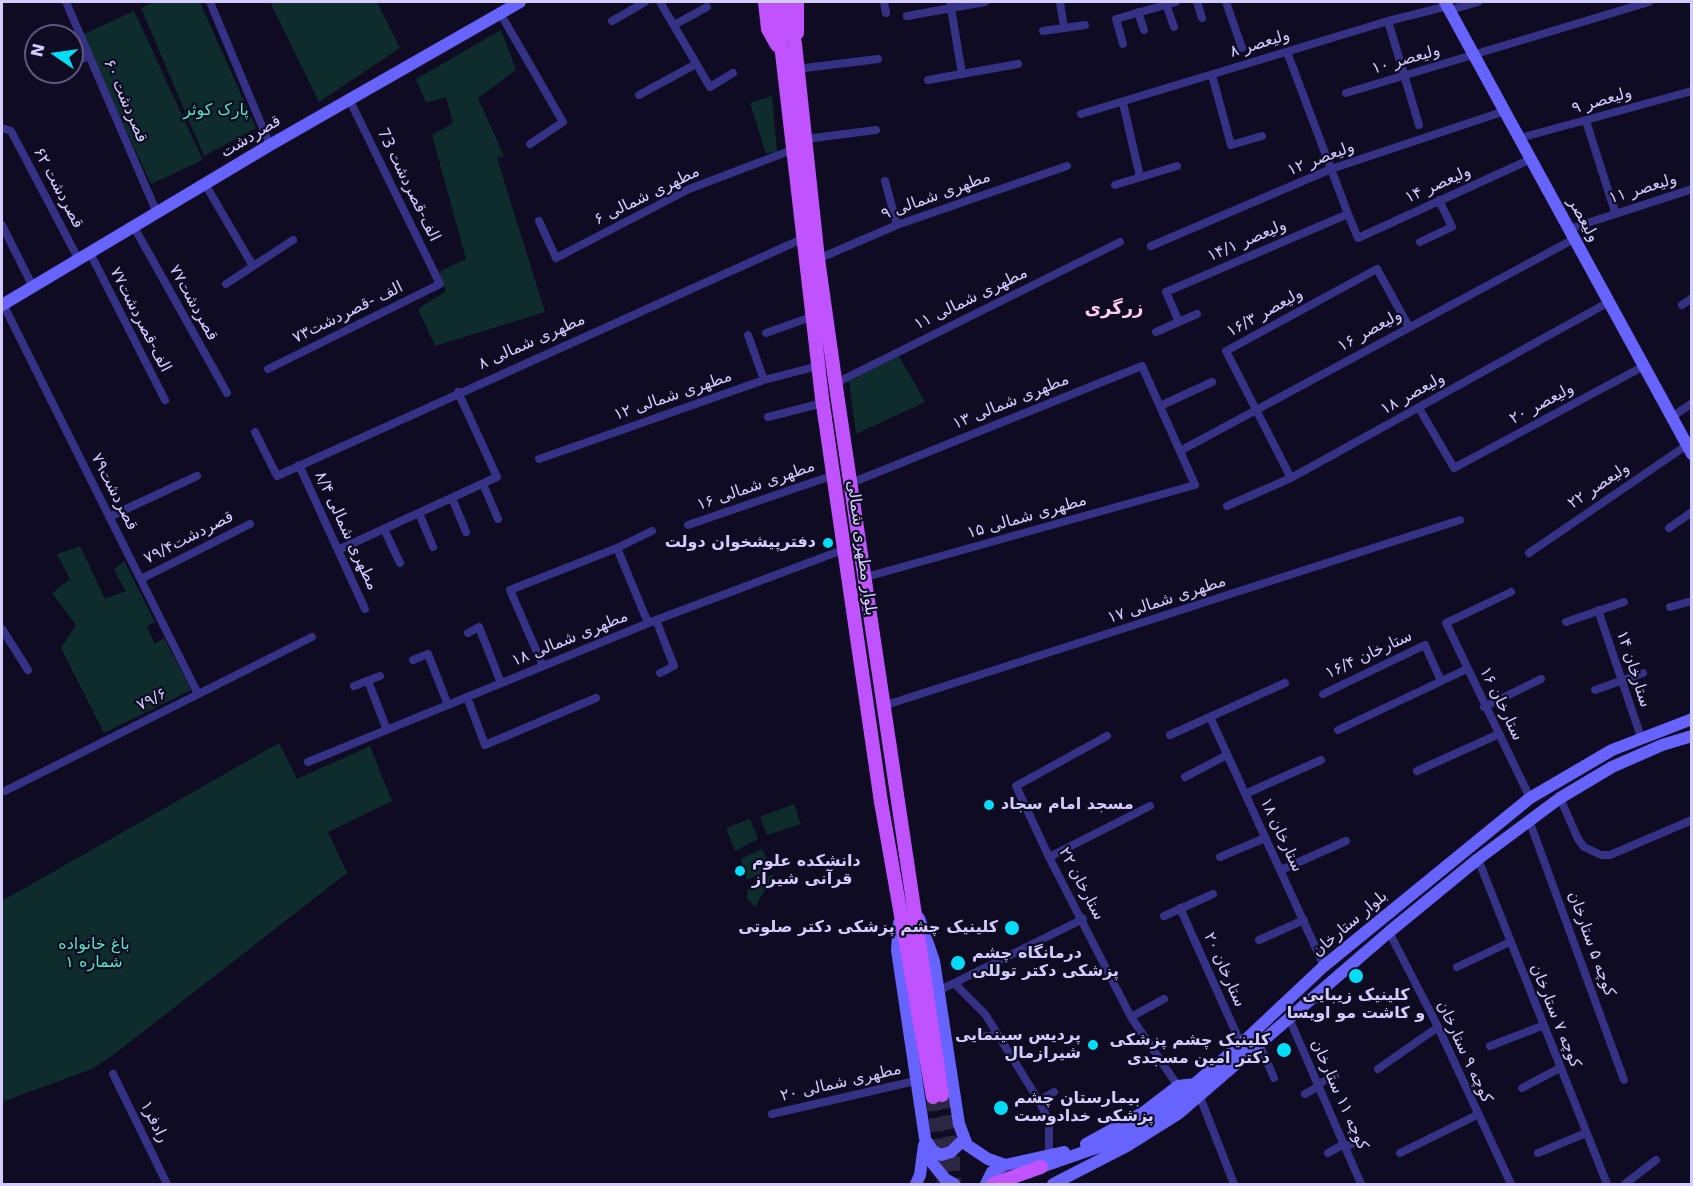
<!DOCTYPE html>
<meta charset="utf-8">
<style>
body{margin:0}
#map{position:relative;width:1693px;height:1186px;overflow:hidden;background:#0f0b22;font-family:"DejaVu Sans",sans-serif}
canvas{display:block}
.frame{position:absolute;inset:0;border:3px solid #d2ccff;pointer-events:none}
.north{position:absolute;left:24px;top:24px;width:60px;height:60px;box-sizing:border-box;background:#0f0b22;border:2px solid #5d587a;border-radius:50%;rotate:283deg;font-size:16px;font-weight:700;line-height:24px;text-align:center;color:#d2ccff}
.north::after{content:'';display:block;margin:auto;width:21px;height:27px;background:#00def7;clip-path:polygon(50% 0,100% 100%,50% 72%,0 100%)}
</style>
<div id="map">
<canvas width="1693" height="1186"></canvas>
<div class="frame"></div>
<div class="north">N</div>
</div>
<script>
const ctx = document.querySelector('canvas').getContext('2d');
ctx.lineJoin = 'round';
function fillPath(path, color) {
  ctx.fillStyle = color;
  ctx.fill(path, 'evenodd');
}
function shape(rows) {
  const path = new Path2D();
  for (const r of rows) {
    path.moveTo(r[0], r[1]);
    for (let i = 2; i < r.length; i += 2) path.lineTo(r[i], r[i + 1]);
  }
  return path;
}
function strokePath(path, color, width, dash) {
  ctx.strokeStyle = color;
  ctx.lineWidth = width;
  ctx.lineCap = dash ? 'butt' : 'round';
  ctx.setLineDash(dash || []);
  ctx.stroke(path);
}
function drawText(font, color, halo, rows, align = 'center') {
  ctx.font = font + ' "DejaVu Sans",Cairo,sans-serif';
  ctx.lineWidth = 4.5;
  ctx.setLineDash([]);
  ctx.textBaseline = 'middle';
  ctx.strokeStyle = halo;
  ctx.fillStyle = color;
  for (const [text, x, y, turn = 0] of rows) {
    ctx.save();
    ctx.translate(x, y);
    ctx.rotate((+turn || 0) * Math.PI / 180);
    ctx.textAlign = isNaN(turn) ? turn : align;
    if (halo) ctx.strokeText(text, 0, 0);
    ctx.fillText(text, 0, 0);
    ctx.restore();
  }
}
const green = shape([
 [154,2,200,2,256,128,204,156,141,8],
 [270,2,377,2,400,48,319,102],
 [134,11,203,160,151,184,82,35],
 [501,30,516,70,478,98,504,156,497,158,545,312,435,346,418,309,446,291,439,272,466,259,432,135,453,123,446,97,426,103,416,79],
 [772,96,777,151,766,154,750,103],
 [899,356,925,402,856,434,849,381],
 [80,546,105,599,126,591,114,570,124,561,155,622,147,627,155,644,164,638,191,690,104,733,61,648,76,625,52,593,70,579,57,554],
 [279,743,297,779,370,746,392,801,328,832,347,873,112,1056,92,1069,2,1102,2,901],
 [794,804,801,824,767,835,760,817],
 [750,819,758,839,735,851,726,828],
 [762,849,771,868,747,880,741,859],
 [775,873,755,907,747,898,748,888]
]);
const primaryTunnel = shape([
 [942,1095,953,1160,954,1184],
 [933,1097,943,1182]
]);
const street = shape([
 [66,2,157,213],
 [210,2,270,145],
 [660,2,710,87,733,73],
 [884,2,886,13],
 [950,2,962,74],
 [1060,2,1064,28],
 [1197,2,1202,18],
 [1226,2,1242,48],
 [1166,4,1174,27],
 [1450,10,1478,2],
 [1138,12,1144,30],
 [500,13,563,122,530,144],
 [907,16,985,2],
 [612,21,645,2],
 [1388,21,1419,125],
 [674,25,707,7],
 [1043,31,1085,25],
 [1123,44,1116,19,1176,2],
 [1287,52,1348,214],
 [72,63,89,56],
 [797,69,878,59],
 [1212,75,1231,145,1262,136],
 [928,80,1018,64],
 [1346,93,1649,2],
 [639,95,696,64],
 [1123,103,1140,177],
 [1081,114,1388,21,1448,6],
 [1586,121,1615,212],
 [2,128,11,131,79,260],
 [1520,138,1692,91],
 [806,139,876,130],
 [885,181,897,225],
 [205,184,253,266],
 [1115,185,1177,166],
 [539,221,556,258,689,189,792,150],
 [2,225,33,287],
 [134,227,227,393],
 [1569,229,1692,189],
 [1420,242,1452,227,1439,200],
 [1151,246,1331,169,1505,111],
 [90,253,165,400],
 [818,259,897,225,1067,166],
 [226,284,293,240],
 [3,304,198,694],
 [1682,305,1692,298],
 [1179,322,1166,292,1348,214,1358,238,1531,159],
 [1156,332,1197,314],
 [766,333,811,317],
 [748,335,764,380],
 [268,369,440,284,349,99],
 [836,383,1120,242],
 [1160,406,1212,382],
 [1419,408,1454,468,1644,366],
 [768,417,823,403],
 [1672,417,1692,403],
 [255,432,277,476,802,239],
 [1180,451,1574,239],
 [539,459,764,380,818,366],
 [299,465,365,609],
 [1291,478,1226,351,1377,269,1409,327],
 [851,483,1142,366,1195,485,866,577],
 [483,484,498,519],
 [452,498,466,532],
 [1227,506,1291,478,1609,302],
 [419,513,433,547],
 [109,517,197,476],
 [688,525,834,475],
 [1669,528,1692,512],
 [384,529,400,563],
 [617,548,648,623],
 [338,550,497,477,458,392],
 [1529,553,1687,445],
 [141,579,250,524],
 [1511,592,1446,623,1530,798],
 [1670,607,1692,601],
 [1598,610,1641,737],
 [656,620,674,666,660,673],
 [1566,622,1624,602],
 [2,629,28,670],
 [468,633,479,627,501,683],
 [413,660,428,654,448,705],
 [543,666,510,590,617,548,652,531],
 [368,681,387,730],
 [354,686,380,676],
 [1595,690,1643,673],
 [1323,694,1425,645,1441,681],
 [467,697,485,745,596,698],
 [883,706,1460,520],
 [1484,707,1541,679],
 [1210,717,1324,966],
 [1338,730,1467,669],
 [1170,735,1285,683],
 [1107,736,1016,786,1049,857,1131,1017,1178,1086],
 [308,762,656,620,845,549],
 [1417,771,1499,734],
 [1185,777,1227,755],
 [5,791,312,637],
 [1245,794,1321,760],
 [1560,798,1578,839,1584,847,1601,855,1610,855,1692,820],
 [1529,820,1624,1080],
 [1049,857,1150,806],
 [1220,857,1265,838],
 [1478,859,1607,1184],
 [1281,870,1346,841],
 [1180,908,1241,1044],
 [1164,916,1213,894],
 [1389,932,1438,1027,1511,1184],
 [1259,940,1304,920],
 [1457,967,1510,942],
 [956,985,985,1014,1039,1101,1049,1121,1049,1155],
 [940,990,1083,919],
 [1131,1017,1164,999],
 [1289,1018,1361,1184],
 [978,1037,998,1035],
 [1260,1046,1274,1078],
 [1490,1046,1542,1026],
 [1378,1069,1438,1027],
 [113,1074,167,1184],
 [1318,1084,1335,1076],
 [1522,1088,1560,1068],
 [1305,1094,1319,1086],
 [1200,1097,1234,1184],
 [1039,1101,1054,1092],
 [772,1114,915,1081],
 [1345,1147,1358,1141],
 [1328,1153,1344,1144],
 [1400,1153,1477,1115],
 [1538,1153,1586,1133],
 [1625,1184,1656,1160]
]);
const secondary = shape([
 [1445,2,1692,454],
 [2,305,270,145,520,2],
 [919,918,934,961,959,1124,967,1145,988,1159,1005,1165,1064,1152],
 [899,923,897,950,925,1138,933,1164,945,1179,954,1184],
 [927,1142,933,1151,941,1155,951,1152,964,1139],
 [1086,1144,1144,1112,1178,1086,1195,1084],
 [1041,1167,1110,1143,1162,1112,1241,1044,1324,966,1530,798,1612,750,1692,719],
 [916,1184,920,1175,924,1145],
 [986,1184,992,1172,1005,1165],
 [1053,1184,1127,1146,1178,1114,1389,932,1478,859,1560,798,1612,767,1662,745,1692,736]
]);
const primary = shape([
 [765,2,768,29,777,45],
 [774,2,782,53,822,398,881,802,933,1097],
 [786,2,795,44,818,259,837,394,942,1095],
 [797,33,797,2],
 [993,1184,1041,1167]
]);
const markers = [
 [828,543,6,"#00def7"],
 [989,805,6,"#00def7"],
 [740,871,6,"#00def7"],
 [1012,928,8,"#00def7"],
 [958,963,8,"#00def7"],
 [1356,976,8,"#00def7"],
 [1093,1045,6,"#00def7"],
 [1284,1050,8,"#00def7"],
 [1001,1108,8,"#00def7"]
];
const streetNames = [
 ["۸ ولیعصر",1260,44,-17],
 ["۱۰ ولیعصر",1406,60,-16],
 ["۶۰ قصردشت",125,101,67],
 ["۹ ولیعصر",1602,101,-16],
 ["قصردشت",251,137,-31],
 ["۱۲ ولیعصر",1321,159,-21],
 ["73 الف-قصردشت",408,185,64],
 ["۱۴ ولیعصر",1438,185,-24],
 ["قصردشت ۶۲",58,188,62],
 ["۱۱ ولیعصر",1643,189,-17],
 ["۶ مطهری شمالی",647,196,-26],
 ["۹ مطهری شمالی",936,196,-20],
 ["ولیعصر",1583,220,61],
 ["۱۴/۱ ولیعصر",1247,241,-23],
 ["۱۱ مطهری شمالی",971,299,-26],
 ["قصردشت۷۷",193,303,61],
 ["الف -قصردشت۷۳",348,313,-26],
 ["۱۶/۳ ولیعصر",1265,313,-29],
 ["۷۷الف-قصردشت",140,320,63],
 ["۱۶ ولیعصر",1370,331,-29],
 ["۸ مطهری شمالی",532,342,-24],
 ["۱۸ ولیعصر",1413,394,-29],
 ["۱۲ مطهری شمالی",673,396,-19],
 ["۱۳ مطهری شمالی",1011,402,-22],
 ["۲۰ ولیعصر",1542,404,-28],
 ["۱۶ مطهری شمالی",756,486,-19],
 ["۲۲ ولیعصر",1599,486,-34],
 ["قصردشت۷۹",114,492,63],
 ["۱۵ مطهری شمالی",1027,517,-16],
 ["۸/۴ مطهری شمالی",346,531,65],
 ["قصردشت۷۹/۴",189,538,-27],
 ["بلوار مطهرى شمالى",861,548,82],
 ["۱۷ مطهری شمالی",1167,600,-18],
 ["۱۸ مطهری شمالی",570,639,-22],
 ["۱۶/۴ ستارخان",1369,655,-25],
 ["۱۴ ستارخان",1633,669,72],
 ["۷۹/۶",152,700,-27],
 ["۱۶ ستارخان",1501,704,64],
 ["۱۸ ستارخان",1281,835,65],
 ["۲۲ ستارخان",1081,884,62],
 ["بلوار ستارخان",1350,924,-40],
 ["کوچه ۵ ستارخان",1591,944,70],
 ["۲۰ ستارخان",1224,970,66],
 ["کوچه ۷ ستارخان",1555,1016,68],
 ["کوچه ۹ ستارخان",1464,1052,65],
 ["۲۰ مطهری شمالی",841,1083,-13],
 ["کوچه ۱۱ ستارخان",1339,1095,66],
 ["رادفر۱",154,1122,64]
];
const parkNames = [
 ["پارک کوثر",216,111],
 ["باغ خانواده",94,945],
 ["شماره ۱",94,963]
];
const poiNames = [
 ["دفترپیشخوان دولت",816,543],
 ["مسجد امام سجاد",1001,805,"left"],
 ["دانشکده علوم",752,862,"left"],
 ["قرآنی شیراز",752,880,"left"],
 ["کلینیک چشم پزشکی دکتر صلوتی",998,928],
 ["درمانگاه چشم",972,954,"left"],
 ["پزشكی دكتر توللی",972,972,"left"],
 ["کلینیک زیبایی",1356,996,"center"],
 ["و کاشت مو اویسا",1356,1014,"center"],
 ["پردیس سینمایی",1081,1036],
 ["شیرازمال",1081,1054],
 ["کلینیک چشم پزشکی",1270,1041],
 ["دکتر امین مسجدی",1270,1059],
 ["بیمارستان چشم",1014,1099,"left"],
 ["پزشکی خدادوست",1014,1117,"left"]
];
const neighbourhoodNames = [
 ["زرگری",1114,309]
];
fillPath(green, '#0e2c2b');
strokePath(primaryTunnel, '#2c2843', 14, [14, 7]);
strokePath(street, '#353285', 8);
strokePath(secondary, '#6763ff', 12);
strokePath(primary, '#bf53ff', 14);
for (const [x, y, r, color] of markers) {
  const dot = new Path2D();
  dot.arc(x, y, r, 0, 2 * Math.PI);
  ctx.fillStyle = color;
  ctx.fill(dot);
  strokePath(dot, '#0f0b22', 2);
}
drawText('16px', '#d2ccff', '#0f0b22', streetNames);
drawText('16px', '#4ee9c3', '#0f0b22', parkNames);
drawText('bold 16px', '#d2ccff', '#0f0b22', poiNames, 'right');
drawText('bold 18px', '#ffceed', '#0f0b22', neighbourhoodNames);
</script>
